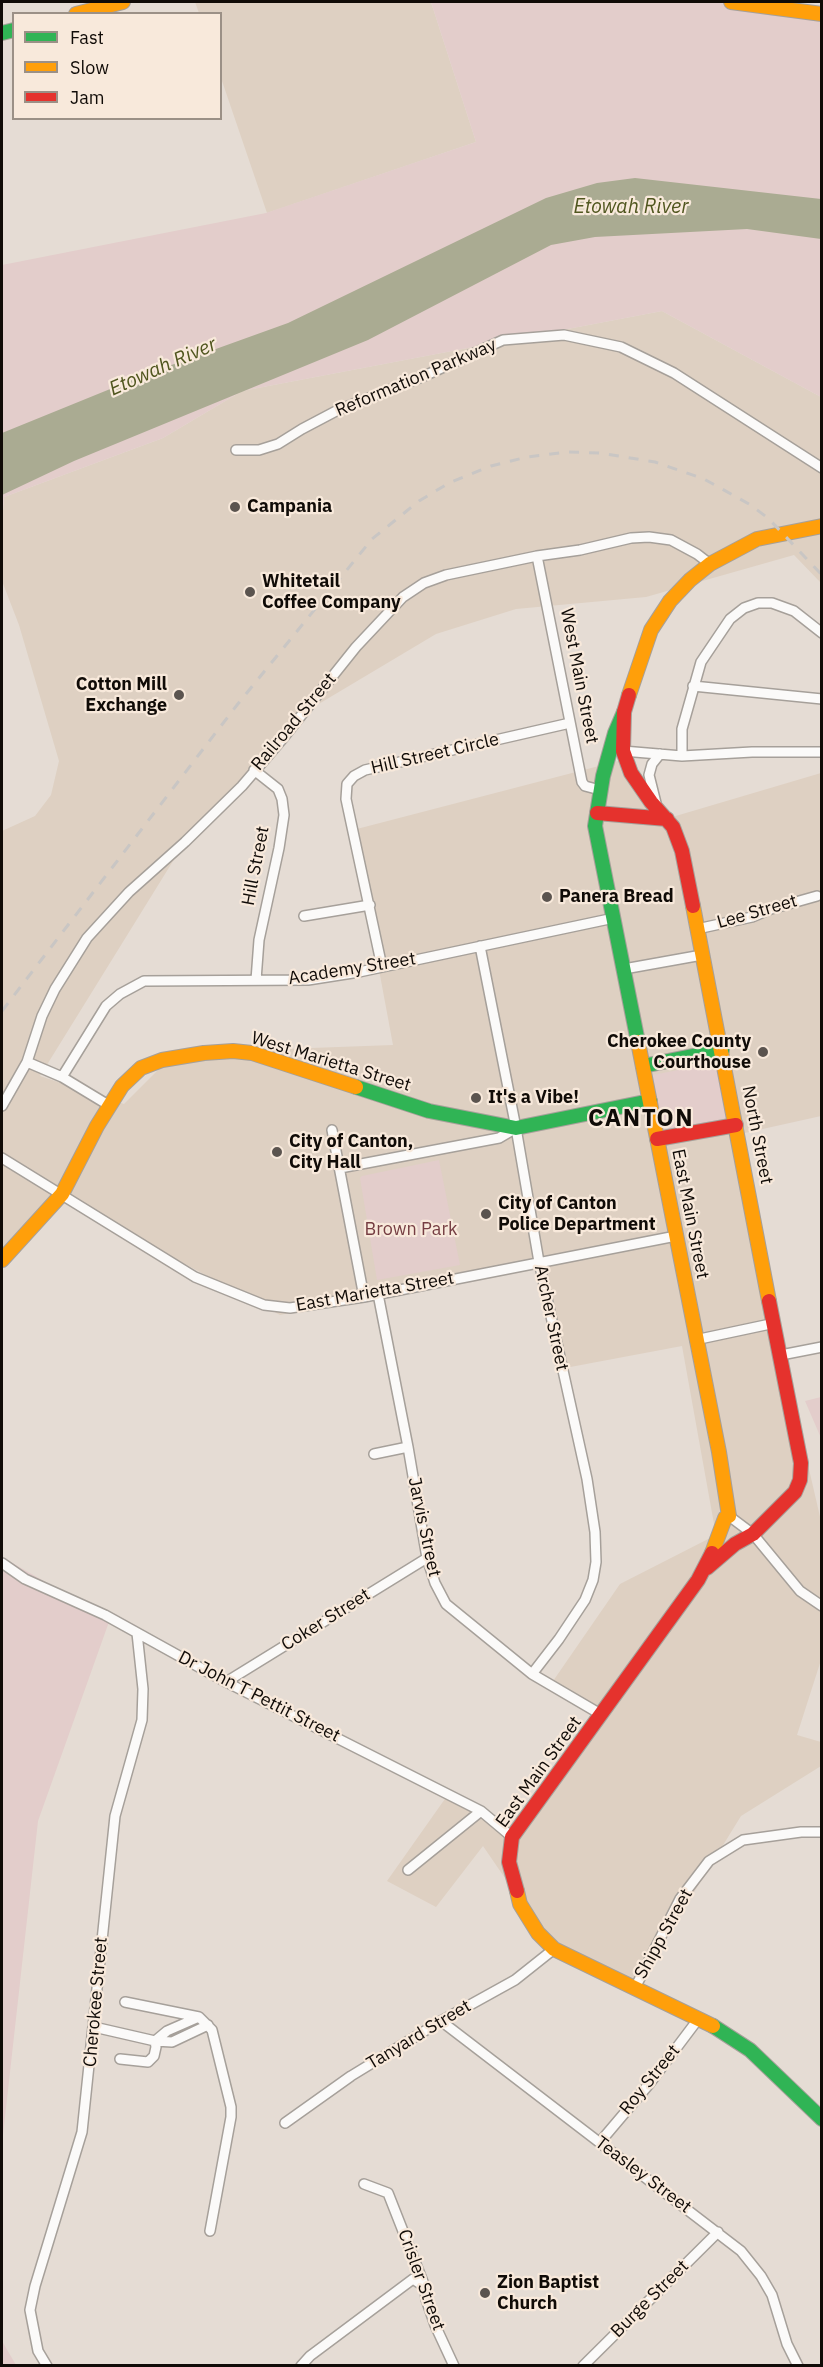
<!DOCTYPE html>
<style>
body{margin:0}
#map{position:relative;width:823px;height:2367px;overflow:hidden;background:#e5dcd4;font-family:"IBM Plex Sans",sans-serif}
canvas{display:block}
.frame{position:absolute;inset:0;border:3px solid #100b07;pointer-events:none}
.legend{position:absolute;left:12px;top:12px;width:210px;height:108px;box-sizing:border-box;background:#f8e9db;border:2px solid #9b9086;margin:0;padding:8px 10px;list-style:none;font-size:18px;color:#100b07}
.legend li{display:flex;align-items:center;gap:12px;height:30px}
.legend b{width:30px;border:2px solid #9b9086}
</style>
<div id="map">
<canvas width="823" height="2367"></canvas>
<div class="frame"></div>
<ul class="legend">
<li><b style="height:8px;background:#30b455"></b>Fast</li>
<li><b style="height:8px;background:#ff9f0a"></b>Slow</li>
<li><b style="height:8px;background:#e5322d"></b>Jam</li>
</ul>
</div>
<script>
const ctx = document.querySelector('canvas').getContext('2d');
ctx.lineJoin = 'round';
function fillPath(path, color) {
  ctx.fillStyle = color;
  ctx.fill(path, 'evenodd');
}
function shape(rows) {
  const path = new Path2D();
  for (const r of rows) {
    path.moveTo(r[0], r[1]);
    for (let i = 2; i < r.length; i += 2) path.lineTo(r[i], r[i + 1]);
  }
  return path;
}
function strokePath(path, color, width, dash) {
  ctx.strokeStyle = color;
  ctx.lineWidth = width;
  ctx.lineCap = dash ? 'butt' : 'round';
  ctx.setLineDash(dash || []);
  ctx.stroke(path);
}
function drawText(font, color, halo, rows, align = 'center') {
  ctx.font = font + ' "IBM Plex Sans",sans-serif';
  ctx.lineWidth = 4.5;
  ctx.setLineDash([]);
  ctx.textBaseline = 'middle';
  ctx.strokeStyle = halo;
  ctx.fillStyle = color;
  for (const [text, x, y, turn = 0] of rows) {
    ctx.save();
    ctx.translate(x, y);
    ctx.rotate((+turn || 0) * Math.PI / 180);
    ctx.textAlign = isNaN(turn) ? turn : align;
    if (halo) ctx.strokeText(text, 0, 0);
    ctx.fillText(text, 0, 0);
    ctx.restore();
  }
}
const built = shape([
 [195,2,431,2,476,142,267,213,221,78,220,14,199,13],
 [662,311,821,397,821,583,794,555,646,597,516,609,436,634,317,705,191,832,40,1076,124,1104,175,1053,393,1045,353,830,622,760,669,818,821,773,821,1116,740,1134,771,1305,821,1521,821,1660,797,1735,821,1742,821,1766,741,1816,635,1988,551,1954,522,1903,483,1846,436,1907,387,1881,447,1796,522,1832,604,1719,551,1684,620,1584,716,1535,682,1346,565,1368,544,1263,280,1315,62,1198,2,1267,2,831,35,816,51,795,59,761,19,625,2,581,2,523,4,497,163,438,242,391]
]);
const green = shape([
 [431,2,736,2,821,18,821,397,662,311,242,391,163,438,4,497,2,523,2,265,266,213,476,142],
 [718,1062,729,1120,663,1132,653,1075],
 [439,1160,460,1265,377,1280,360,1178,362,1176],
 [821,1397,822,1397,821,1438,805,1401],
 [2,1557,110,1619,38,1821,2,2144],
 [2,2341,16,2365,2,2365]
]);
const water = shape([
 [635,178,821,199,821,239,747,229,595,237,551,245,368,340,74,461,2,495,2,433,152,372,288,323,546,198,597,183]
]);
const street = shape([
 [236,450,259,450,278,444,302,429,338,410,422,377,503,340,564,335,621,347,674,373,822,468],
 [537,556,582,782,585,786,600,790],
 [693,686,822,699],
 [623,751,682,756,752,752,822,752],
 [682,756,682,729,701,662,730,619,744,608,758,603,772,603,794,611,822,633],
 [254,770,278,789,282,799,284,815,279,848,259,940,256,980],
 [656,803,649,775,652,764,660,754],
 [304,916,370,905],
 [697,929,752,917,771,909,817,896],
 [480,946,516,1128,539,1262,587,1479,595,1532,596,1562,593,1580,585,1600,559,1639,532,1674],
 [382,967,346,799,347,784,354,776,365,770,570,723],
 [624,969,702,955],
 [27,1062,62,1077,110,1106],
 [62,1077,106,1006,120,994,144,981,308,980,359,972,614,918],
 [2,1106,27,1062,42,1016,55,989,87,938,129,892,185,842,242,786,284,737,356,647,403,597,424,583,446,575,537,556,580,550,631,538,649,537,671,540,697,554,710,564],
 [332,1130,364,1297],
 [2,1158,195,1277,264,1305,290,1308,364,1297,676,1236],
 [340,1168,499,1138,516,1128],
 [378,1294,408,1447,427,1558,435,1583,446,1604,532,1674,602,1715],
 [695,1340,775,1323],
 [781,1355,822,1347],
 [374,1454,408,1447],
 [729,1516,753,1534,800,1591,822,1606],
 [2,1563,25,1579,105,1615,226,1682,481,1811,512,1837],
 [226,1682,427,1558],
 [408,1870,481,1811],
 [635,1988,680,1899,709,1861,743,1840,801,1832,822,1832],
 [125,2002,199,2017],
 [199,2017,212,2030,231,2107,231,2117,210,2231],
 [441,2021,741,2251,761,2276,772,2295,787,2344,798,2366],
 [94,2027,155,2041,172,2042,208,2025],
 [155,2041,167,2031,199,2017],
 [120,2059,148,2062,154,2056,156,2047,155,2041],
 [285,2123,351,2076,441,2021,515,1980,554,1949],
 [600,2142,650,2083,699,2018],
 [364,2184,388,2193,425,2287,426,2299,435,2325,454,2366],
 [47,2366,38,2351,30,2310,35,2286,82,2132,115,1816,142,1720,143,1689,137,1633],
 [301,2366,310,2356,413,2279,425,2287],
 [583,2366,718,2232]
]);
const fast = shape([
 [2,33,14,30],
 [624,712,615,733,603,776,595,826,638,1042],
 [643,1066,722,1050],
 [356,1087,429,1111,516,1128,650,1101],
 [713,2026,750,2050,822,2119]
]);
const slow = shape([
 [731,2,822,14],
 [76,14,123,2],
 [629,695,651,630,670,601,690,580,710,564,757,539,822,526],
 [693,906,769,1301],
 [638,1042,719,1452,729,1516,725,1518,712,1553],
 [2,1260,62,1194,97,1126,122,1086,141,1068,162,1060,204,1053,233,1051,252,1053,356,1087],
 [517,1891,520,1904,538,1933,554,1949,713,2026]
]);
const jam = shape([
 [629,695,624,712,623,751,631,773,651,802,673,827,682,851,693,906],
 [597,813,667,819],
 [657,1139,736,1125],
 [707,1568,735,1544,753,1534,795,1492,800,1480,801,1463,769,1301],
 [517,1891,509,1862,512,1837,698,1580,712,1553]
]);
const rail = shape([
 [2,1011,237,705,372,539,419,501,449,483,491,466,527,457,567,452,600,453,655,462,704,479,749,504,768,518,822,575]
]);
const markers = [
 [235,507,6,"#5b544f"],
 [250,592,6,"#5b544f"],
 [179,695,6,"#5b544f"],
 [547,897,6,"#5b544f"],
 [763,1052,6,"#5b544f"],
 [476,1098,6,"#5b544f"],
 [277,1152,6,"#5b544f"],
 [486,1214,6,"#5b544f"],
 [485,2293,6,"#5b544f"]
];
const streetNames = [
 ["Reformation Parkway",416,378,-23],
 ["West Main Street",579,676,79],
 ["Railroad Street",294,722,-50],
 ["Hill Street Circle",435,754,-13],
 ["Hill Street",256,866,-79],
 ["Lee Street",757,912,-16],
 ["Academy Street",352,969,-9],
 ["West Marietta Street",331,1062,17],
 ["North Street",757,1135,79],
 ["East Main Street",690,1214,79],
 ["East Marietta Street",375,1292,-10],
 ["Archer Street",551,1318,78],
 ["Jarvis Street",424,1527,78],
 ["Coker Street",326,1620,-32],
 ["Dr John T Pettit Street",259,1697,27],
 ["East Main Street",539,1772,-54],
 ["Shipp Street",664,1934,-61],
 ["Cherokee Street",96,2002,-85],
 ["Tanyard Street",419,2035,-31],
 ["Roy Street",650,2080,-51],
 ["Teasley Street",643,2175,37],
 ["Crisler Street",421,2280,70],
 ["Burge Street",650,2299,-45]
];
const poiNames = [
 ["Campania",247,507],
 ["Whitetail",262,582],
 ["Coffee Company",262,603],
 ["Cotton Mill",167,685,"right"],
 ["Exchange",167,706,"right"],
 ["Panera Bread",559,897],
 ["Cherokee County",751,1042,"right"],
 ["Courthouse",751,1063,"right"],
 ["It's a Vibe!",488,1098],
 ["City of Canton,",289,1142],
 ["City Hall",289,1163],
 ["City of Canton",498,1204],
 ["Police Department",498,1225],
 ["Zion Baptist",497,2283],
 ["Church",497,2304]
];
const parkNames = [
 ["Brown Park",411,1230]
];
const waterNames = [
 ["Etowah River",631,207],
 ["Etowah River",163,367,-24]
];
const districtNames = [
 ["CANTON",641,1119]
];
fillPath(built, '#ded0c2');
fillPath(green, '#e3cdcb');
fillPath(water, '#aaab92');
strokePath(street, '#a6a09a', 12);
strokePath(fast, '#a6a09a', 16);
strokePath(slow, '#a6a09a', 16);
strokePath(jam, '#a6a09a', 16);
strokePath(street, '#fbfaf9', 9);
strokePath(fast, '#30b455', 14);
strokePath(slow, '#ff9f0a', 14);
strokePath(jam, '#e5322d', 14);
strokePath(rail, '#c9c6c4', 3, [10, 10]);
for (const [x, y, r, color] of markers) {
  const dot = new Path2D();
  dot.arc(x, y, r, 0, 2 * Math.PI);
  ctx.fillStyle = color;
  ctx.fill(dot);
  strokePath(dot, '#f8e9db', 2);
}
drawText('18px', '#100b07', '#f8e9db', streetNames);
drawText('bold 18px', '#100b07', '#f8e9db', poiNames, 'left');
drawText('18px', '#753d42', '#f8e9db', parkNames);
drawText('italic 20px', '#50561f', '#f8e9db', waterNames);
ctx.letterSpacing = '1.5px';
drawText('bold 24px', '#100b07', '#f8e9db', districtNames);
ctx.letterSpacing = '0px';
</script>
